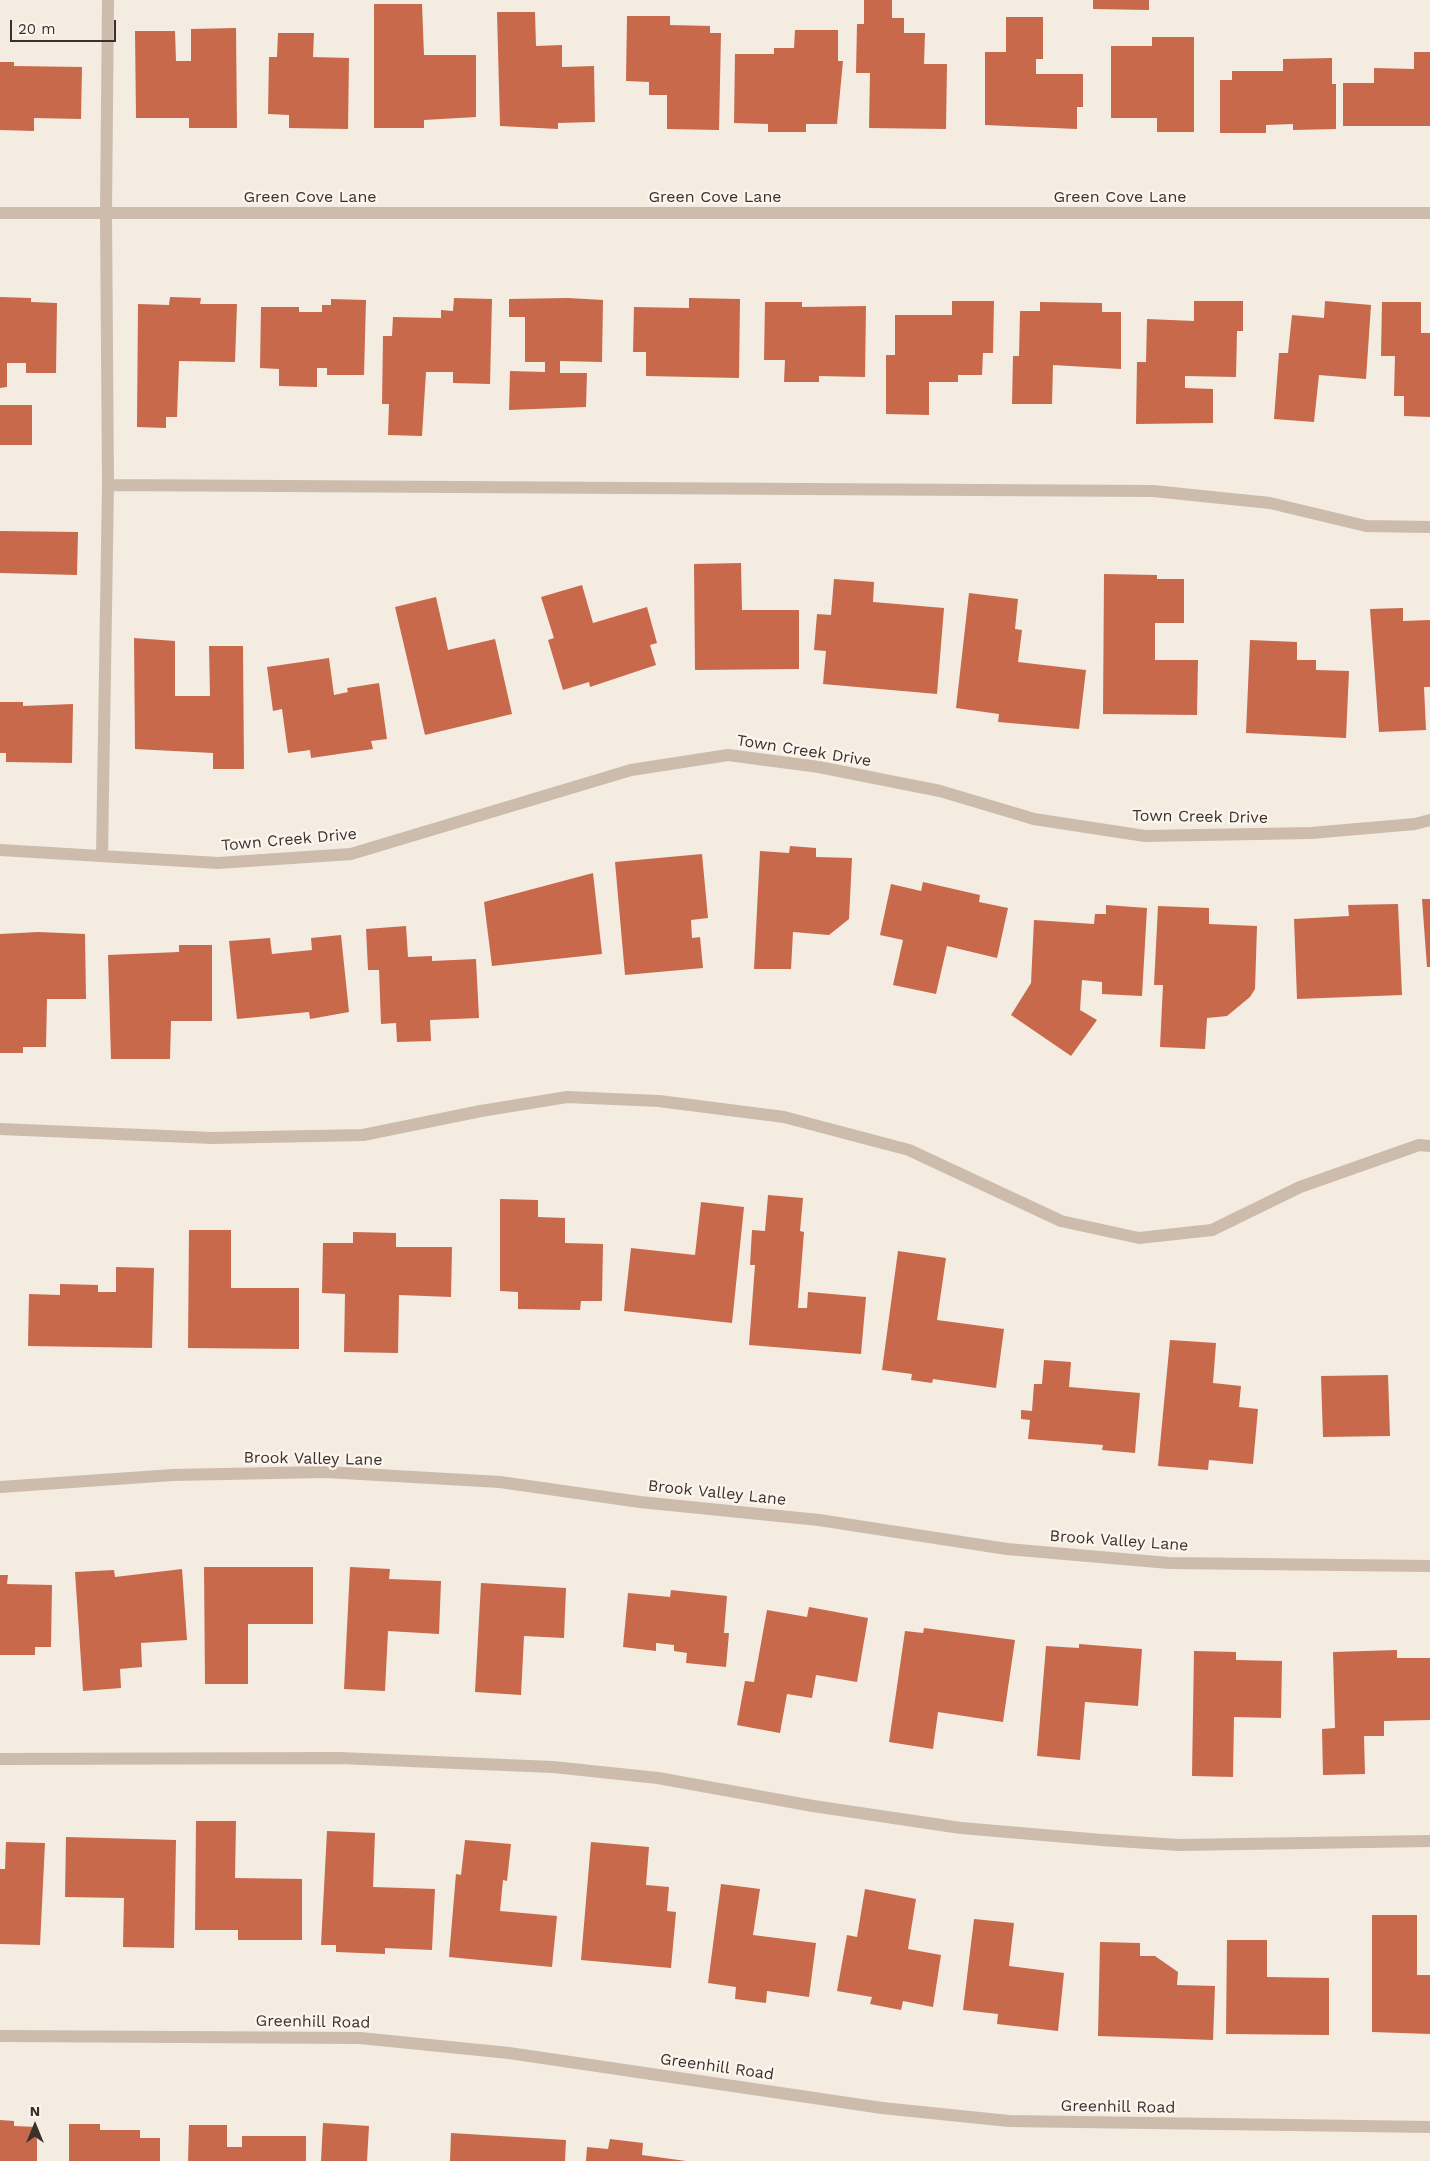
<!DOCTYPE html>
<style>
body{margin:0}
#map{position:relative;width:1430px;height:2161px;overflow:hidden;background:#f4ebe1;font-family:"Work Sans",sans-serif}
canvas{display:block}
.north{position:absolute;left:10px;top:2101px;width:50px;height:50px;-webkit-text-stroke:4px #fbf5ee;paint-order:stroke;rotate:0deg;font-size:14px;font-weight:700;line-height:20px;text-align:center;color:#3b302b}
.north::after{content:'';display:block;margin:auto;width:18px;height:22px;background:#3b302b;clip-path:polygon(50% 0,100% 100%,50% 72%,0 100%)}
.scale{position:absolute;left:10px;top:20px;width:106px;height:22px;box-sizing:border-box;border:2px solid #3b302b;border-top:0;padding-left:6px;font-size:15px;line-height:18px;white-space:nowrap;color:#3b302b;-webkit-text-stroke:4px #fbf5ee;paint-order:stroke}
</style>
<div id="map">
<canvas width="1430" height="2161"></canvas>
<div class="north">N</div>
<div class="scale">20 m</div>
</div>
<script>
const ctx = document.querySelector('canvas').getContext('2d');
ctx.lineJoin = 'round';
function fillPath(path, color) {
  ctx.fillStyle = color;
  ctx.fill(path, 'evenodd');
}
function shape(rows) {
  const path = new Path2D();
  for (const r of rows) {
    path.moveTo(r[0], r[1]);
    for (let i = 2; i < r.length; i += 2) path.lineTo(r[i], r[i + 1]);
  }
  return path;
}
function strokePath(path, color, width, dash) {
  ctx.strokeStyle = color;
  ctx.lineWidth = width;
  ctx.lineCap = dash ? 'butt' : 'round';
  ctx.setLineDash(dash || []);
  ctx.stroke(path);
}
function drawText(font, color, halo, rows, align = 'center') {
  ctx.font = font + ' "Work Sans",sans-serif';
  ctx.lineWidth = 5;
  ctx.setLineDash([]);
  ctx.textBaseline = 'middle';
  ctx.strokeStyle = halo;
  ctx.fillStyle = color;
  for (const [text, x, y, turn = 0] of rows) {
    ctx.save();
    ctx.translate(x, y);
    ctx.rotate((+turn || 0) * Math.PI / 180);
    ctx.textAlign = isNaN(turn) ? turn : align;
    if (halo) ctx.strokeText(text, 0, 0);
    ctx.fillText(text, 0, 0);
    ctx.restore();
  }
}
const building = shape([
 [864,0,892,0,892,18,904,18,904,33,925,33,924,64,947,64,946,129,869,128,870,73,856,73,857,24,864,24],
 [1093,0,1149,0,1149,10,1093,9],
 [374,4,422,4,424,55,476,55,476,117,424,120,424,128,374,128],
 [497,12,535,12,536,46,562,45,562,67,594,66,595,122,558,123,558,129,500,126],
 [627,16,670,16,670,25,710,26,710,33,721,33,719,130,667,129,667,95,649,95,649,82,626,81],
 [1006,17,1043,17,1043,59,1036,59,1036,74,1083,74,1083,107,1077,107,1077,129,985,125,985,52,1006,52],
 [236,28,237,128,189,128,189,118,136,118,135,31,175,31,176,61,191,61,191,29],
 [795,30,838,30,838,61,843,61,837,124,806,124,806,132,768,132,768,124,734,123,735,54,774,54,774,48,794,48],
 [278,33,314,33,313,57,349,58,348,129,289,128,289,115,268,114,269,57,277,57],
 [1152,37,1194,37,1194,132,1157,132,1157,118,1111,118,1111,46,1152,46],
 [1414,52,1430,52,1430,126,1343,126,1343,83,1374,83,1374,68,1414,69],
 [1332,58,1332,84,1336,84,1336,129,1293,130,1293,124,1266,125,1266,133,1220,133,1220,80,1232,80,1232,71,1283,71,1283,59],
 [0,62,14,62,14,66,82,67,81,119,34,118,34,131,0,130],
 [0,297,31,298,31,302,57,303,56,373,26,373,26,363,7,363,7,387,0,388],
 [170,297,201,298,200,304,237,304,235,362,179,361,177,417,166,417,166,428,137,427,138,304,169,305],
 [454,298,492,299,490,384,453,383,453,372,426,372,422,436,388,435,389,404,382,404,383,336,392,336,393,317,441,318,441,310,453,311],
 [568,298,603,300,602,362,560,361,560,373,587,373,586,407,509,410,510,371,545,372,545,362,525,362,525,317,509,317,509,299],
 [689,298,740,299,739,378,646,376,646,352,633,352,634,307,689,308],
 [331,299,366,300,364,375,327,375,327,368,317,368,317,387,279,386,279,369,260,368,261,307,299,307,299,312,322,312,322,305,331,305],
 [952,301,994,301,993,353,983,353,982,375,958,375,958,382,929,382,929,415,886,414,886,355,895,355,895,315,952,315],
 [1194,301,1243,301,1243,331,1237,331,1236,377,1185,376,1185,388,1213,389,1213,423,1136,424,1137,362,1146,362,1147,319,1194,321],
 [1325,301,1371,305,1366,379,1319,375,1314,422,1274,419,1279,353,1288,353,1292,315,1324,318],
 [765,302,802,302,802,307,866,306,865,377,819,376,819,382,784,382,785,360,764,360],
 [1040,302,1102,303,1102,312,1121,312,1121,369,1053,365,1052,404,1012,404,1013,356,1019,356,1020,311,1040,311],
 [1382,302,1421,302,1421,333,1430,333,1430,417,1404,416,1404,396,1394,396,1395,356,1381,356],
 [0,405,32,405,32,445,0,445],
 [0,531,78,532,77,575,0,573],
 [741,563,742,610,799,610,799,669,695,670,694,564],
 [1104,574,1157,575,1157,579,1184,579,1184,623,1155,623,1155,660,1198,660,1197,715,1103,714],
 [834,579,874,582,873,602,944,608,937,694,823,684,826,651,814,650,817,614,831,615],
 [582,585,593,623,647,607,657,643,650,645,656,665,590,687,589,682,563,690,548,640,554,638,541,597],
 [969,593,1018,599,1015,629,1022,630,1018,662,1086,670,1079,729,998,722,999,714,956,708],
 [436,597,448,650,495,639,512,714,425,735,395,607],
 [1403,608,1403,621,1430,620,1430,687,1424,687,1426,730,1379,732,1370,609],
 [134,638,175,641,175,696,210,696,209,646,243,646,244,769,213,769,213,753,135,749],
 [1250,640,1297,642,1297,660,1316,660,1316,670,1349,671,1346,738,1246,733],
 [329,658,334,695,348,692,347,688,379,683,387,739,371,741,373,749,311,758,310,750,288,753,282,709,273,711,267,667],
 [0,702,23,702,23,706,73,704,72,763,6,762,6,753,0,753],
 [790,846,816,848,816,857,852,858,849,919,829,935,793,932,791,969,754,969,760,851,789,853],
 [702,854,708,918,691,920,692,938,700,937,703,968,625,975,615,862],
 [593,873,602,954,492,966,484,902],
 [923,882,980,895,979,902,1008,908,997,958,947,946,936,994,893,985,903,940,880,935,891,884,921,891],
 [1422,899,1430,899,1430,967,1427,967],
 [1398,904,1402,995,1297,999,1294,919,1349,916,1348,905],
 [1106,905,1147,908,1142,996,1102,994,1102,982,1082,980,1080,1010,1097,1020,1071,1056,1011,1015,1031,983,1034,920,1094,924,1095,914,1106,914],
 [1158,906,1209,908,1209,924,1257,926,1255,989,1250,997,1227,1016,1207,1018,1205,1049,1160,1047,1163,985,1154,985],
 [406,926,408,957,432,956,432,961,476,959,479,1018,430,1020,431,1041,397,1042,396,1023,381,1024,379,970,368,970,366,929],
 [38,932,85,934,86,999,47,999,46,1047,23,1047,23,1053,0,1053,0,934],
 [341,935,349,1012,310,1019,309,1012,237,1019,229,941,270,938,272,954,312,950,311,938],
 [179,945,212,945,212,1021,171,1021,170,1059,111,1059,108,955,179,952],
 [768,1195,803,1198,800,1231,804,1232,798,1308,807,1308,808,1292,866,1297,861,1354,749,1345,755,1265,750,1265,752,1230,765,1231],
 [500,1199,538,1200,538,1217,565,1218,565,1243,603,1244,602,1301,581,1301,580,1310,518,1309,518,1292,500,1291],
 [701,1202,744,1207,732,1323,624,1311,631,1248,695,1255],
 [189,1230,231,1230,231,1288,299,1288,299,1349,188,1348],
 [353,1232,396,1233,396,1247,452,1247,451,1297,399,1295,398,1353,344,1352,345,1294,322,1293,323,1243,353,1243],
 [898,1251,946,1258,937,1320,1004,1329,996,1388,933,1379,932,1383,911,1380,912,1374,882,1370],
 [116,1267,154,1268,152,1348,28,1346,29,1294,60,1295,60,1284,98,1285,98,1292,116,1292],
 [1170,1340,1216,1343,1213,1383,1241,1386,1239,1407,1258,1409,1253,1464,1209,1460,1208,1470,1158,1466],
 [1044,1360,1071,1362,1069,1387,1140,1393,1135,1453,1102,1450,1103,1445,1028,1439,1030,1420,1021,1419,1021,1410,1032,1411,1034,1384,1042,1384],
 [1388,1375,1390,1436,1323,1437,1321,1376],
 [204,1567,313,1567,313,1624,248,1624,248,1684,205,1684],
 [350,1567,390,1569,389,1579,441,1581,439,1634,388,1631,385,1691,344,1689],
 [182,1569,187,1640,141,1643,142,1667,120,1669,121,1688,83,1691,75,1572,114,1570,115,1577],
 [0,1575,8,1575,7,1584,52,1585,51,1647,35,1647,35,1655,0,1655],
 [481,1583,566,1588,564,1638,524,1636,521,1695,475,1692],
 [671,1590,727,1596,724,1633,729,1633,726,1667,686,1663,687,1653,674,1651,674,1645,656,1643,656,1651,623,1647,628,1593,670,1597],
 [809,1607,868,1618,857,1682,816,1675,812,1698,787,1694,780,1733,737,1725,745,1681,754,1682,767,1610,807,1617],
 [924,1628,1015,1640,1003,1722,938,1712,933,1749,889,1742,905,1631,923,1633],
 [1079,1644,1142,1649,1138,1706,1085,1702,1080,1760,1037,1756,1046,1646,1079,1648],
 [1397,1650,1397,1658,1430,1658,1430,1720,1384,1721,1384,1736,1364,1736,1365,1774,1323,1775,1322,1729,1335,1728,1333,1652],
 [1194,1651,1236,1652,1236,1660,1282,1661,1281,1718,1234,1717,1233,1777,1192,1776],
 [196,1821,236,1821,235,1878,302,1879,302,1940,238,1940,238,1930,195,1930],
 [327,1831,375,1833,373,1887,435,1889,432,1950,385,1948,385,1954,336,1952,336,1945,321,1945],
 [66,1837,176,1840,174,1948,123,1947,124,1898,65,1897],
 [465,1840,511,1844,507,1881,503,1880,500,1911,557,1916,552,1967,449,1957,456,1874,461,1875],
 [6,1842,45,1843,40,1945,0,1944,0,1869,5,1869],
 [591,1842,649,1847,646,1885,669,1887,667,1911,676,1912,671,1968,581,1960],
 [721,1884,760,1889,753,1935,816,1943,809,1997,767,1991,766,2003,735,1999,736,1987,708,1983],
 [865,1889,916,1899,908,1949,941,1955,933,2007,903,2001,901,2010,870,2004,872,1997,837,1991,847,1935,857,1937],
 [1372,1915,1417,1915,1417,1975,1430,1975,1430,2034,1372,2032],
 [974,1919,1014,1923,1009,1966,1064,1973,1058,2031,997,2024,998,2014,963,2010],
 [1227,1940,1267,1940,1267,1977,1329,1978,1329,2035,1226,2034],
 [1100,1942,1140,1943,1140,1956,1155,1956,1178,1972,1177,1985,1215,1986,1213,2040,1098,2036],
 [0,2120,14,2121,14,2126,37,2127,37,2161,0,2161],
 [323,2123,369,2126,367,2161,321,2161],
 [69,2124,100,2124,100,2130,140,2130,140,2138,160,2138,160,2161,69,2161],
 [189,2125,227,2125,227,2147,242,2147,242,2136,306,2136,306,2161,188,2161],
 [451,2133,566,2140,565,2161,450,2161],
 [610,2139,643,2143,642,2155,686,2161,586,2161,587,2147,608,2149]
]);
const minor = shape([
 [0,213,1430,213],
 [108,485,1153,491,1270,503,1366,526,1430,527],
 [0,850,218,863,351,854,631,770,728,755,819,767,940,791,1034,819,1145,836,1311,833,1415,824,1430,820],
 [102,856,108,485,106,213,108,0],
 [0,1129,213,1138,363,1135,481,1111,567,1097,659,1101,784,1117,909,1150,1061,1221,1139,1238,1212,1230,1300,1187,1419,1145,1430,1146],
 [0,1487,173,1475,326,1472,500,1482,640,1502,819,1520,1007,1549,1169,1563,1430,1566],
 [0,1759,339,1758,553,1767,658,1778,813,1806,961,1828,1102,1840,1179,1845,1430,1841],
 [0,2036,360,2038,509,2053,882,2108,1009,2121,1430,2127]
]);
const streetNames = [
 ["Green Cove Lane",310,197],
 ["Green Cove Lane",715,197],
 ["Green Cove Lane",1120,197],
 ["Town Creek Drive",804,751,9],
 ["Town Creek Drive",1200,817,1],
 ["Town Creek Drive",289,840,-5],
 ["Brook Valley Lane",313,1459,1],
 ["Brook Valley Lane",717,1493,6],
 ["Brook Valley Lane",1119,1541,4],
 ["Greenhill Road",313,2022,1],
 ["Greenhill Road",717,2067,8],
 ["Greenhill Road",1118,2107,1]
];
fillPath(building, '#c8694b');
strokePath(minor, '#cdbbac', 12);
drawText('16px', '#3b302b', '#fbf5ee', streetNames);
</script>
